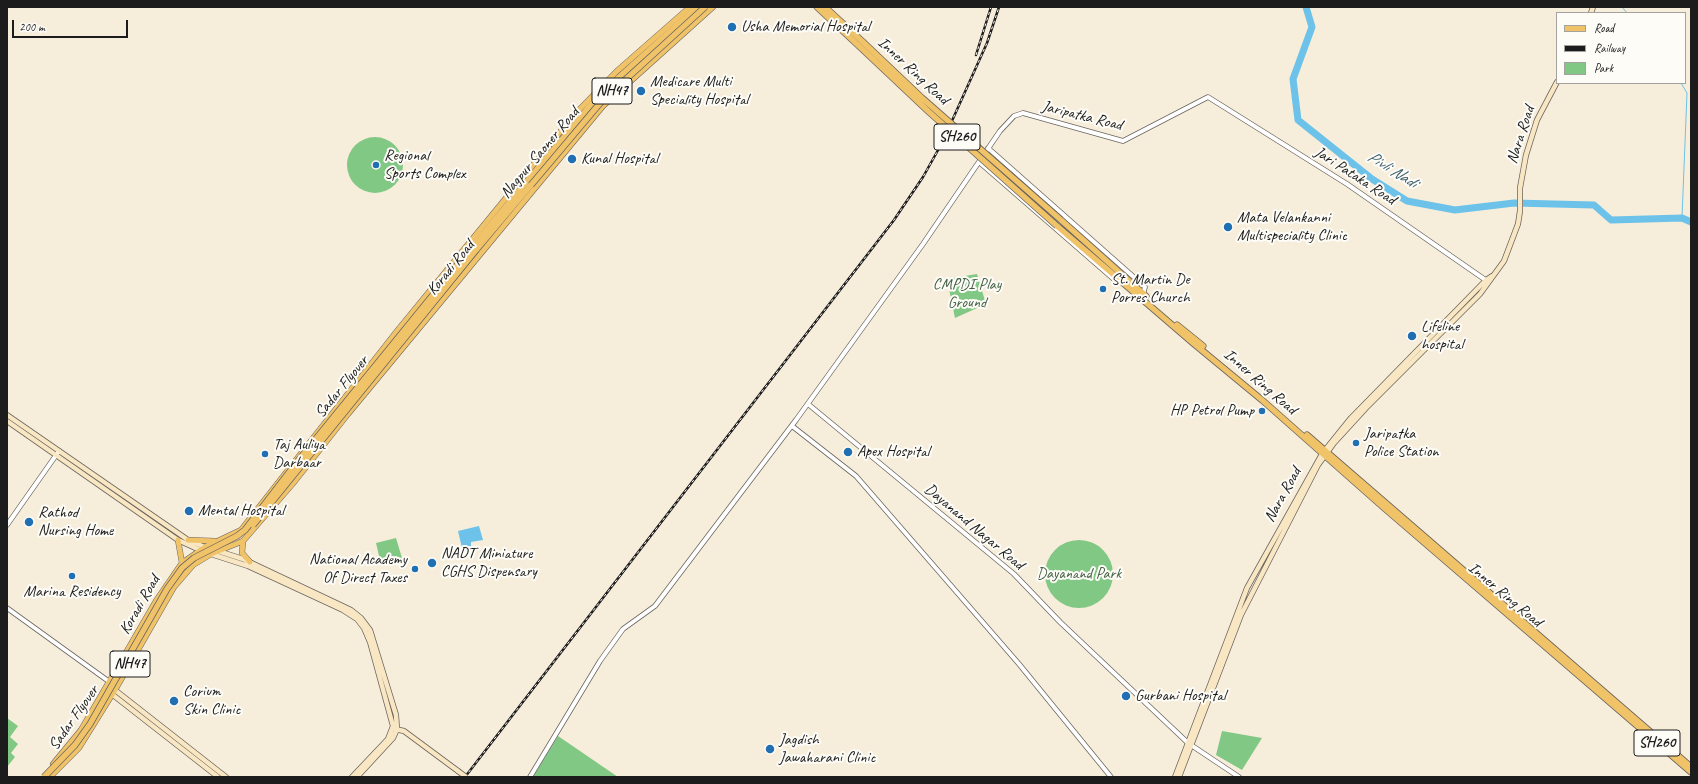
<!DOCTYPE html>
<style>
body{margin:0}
#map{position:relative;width:1698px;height:784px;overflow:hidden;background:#f7eddb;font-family:Caveat,sans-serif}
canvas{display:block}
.frame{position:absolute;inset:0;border:8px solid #1c1c1c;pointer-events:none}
.legend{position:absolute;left:1556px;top:12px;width:130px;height:72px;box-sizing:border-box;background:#fdfcf7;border:1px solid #a3a29f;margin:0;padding:5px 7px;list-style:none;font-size:12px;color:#1c1c1c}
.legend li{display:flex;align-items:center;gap:8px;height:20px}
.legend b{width:20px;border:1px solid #a3a29f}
.scale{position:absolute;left:12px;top:20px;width:116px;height:18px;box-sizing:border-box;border:2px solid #1c1c1c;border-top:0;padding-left:5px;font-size:12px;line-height:14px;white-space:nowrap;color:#1c1c1c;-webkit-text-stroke:3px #fdfcf7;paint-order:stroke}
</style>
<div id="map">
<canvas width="1698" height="784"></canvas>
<div class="frame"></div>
<ul class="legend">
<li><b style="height:5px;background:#f1c369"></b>Road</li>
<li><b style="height:5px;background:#1c1c1c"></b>Railway</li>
<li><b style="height:11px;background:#80c884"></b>Park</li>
</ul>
<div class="scale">200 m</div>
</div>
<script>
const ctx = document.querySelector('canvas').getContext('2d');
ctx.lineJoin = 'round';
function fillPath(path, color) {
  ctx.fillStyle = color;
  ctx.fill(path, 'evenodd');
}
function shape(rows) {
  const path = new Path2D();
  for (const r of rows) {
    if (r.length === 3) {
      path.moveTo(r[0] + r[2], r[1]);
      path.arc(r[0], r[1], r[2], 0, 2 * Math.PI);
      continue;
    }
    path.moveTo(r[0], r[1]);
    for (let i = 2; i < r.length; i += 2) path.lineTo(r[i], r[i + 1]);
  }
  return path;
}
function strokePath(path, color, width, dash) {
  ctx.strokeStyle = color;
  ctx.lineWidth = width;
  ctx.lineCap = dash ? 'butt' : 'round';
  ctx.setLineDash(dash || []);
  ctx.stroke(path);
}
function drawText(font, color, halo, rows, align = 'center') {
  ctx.font = font + ' Caveat,sans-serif';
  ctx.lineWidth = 4;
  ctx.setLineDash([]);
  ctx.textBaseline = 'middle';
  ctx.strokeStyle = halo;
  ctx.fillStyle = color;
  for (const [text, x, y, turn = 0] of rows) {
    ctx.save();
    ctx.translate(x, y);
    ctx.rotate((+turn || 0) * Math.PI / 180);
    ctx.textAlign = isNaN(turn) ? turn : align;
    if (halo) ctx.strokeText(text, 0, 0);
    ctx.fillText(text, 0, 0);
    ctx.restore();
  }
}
const green = shape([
 [375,165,28],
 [977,274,986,304,955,318,947,279],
 [396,538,402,558,381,564,376,543],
 [1079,574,34],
 [7,718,18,726,10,737,18,744,11,753,15,757,7,767],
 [1222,731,1262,738,1242,770,1216,755],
 [558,736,618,777,533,777]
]);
const water = shape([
 [479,526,483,540,471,542,471,546,462,548,458,531]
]);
const stream = shape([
 [1622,7,1627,13],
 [1681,83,1687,93,1682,218]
]);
const river = shape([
 [1306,7,1312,27,1293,79,1298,120,1372,179,1407,201,1455,210,1514,203,1594,205,1611,220,1682,218,1691,222]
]);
const tertiary = shape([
 [988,148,1145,287,1143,294],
 [979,162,1117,282,1120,280],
 [808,404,1014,574,1060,622,1188,743,1239,777],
 [792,426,856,476,1019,664,1111,777],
 [7,525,59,451],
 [7,608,111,683],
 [530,777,600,661,623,629,655,606,796,420,923,244,1000,131,1014,116,1023,113,1123,141,1208,97,1347,184,1487,281]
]);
const secondary = shape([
 [1591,13,1593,7],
 [7,415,188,540,207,548],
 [7,421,178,540,202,551],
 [218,551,243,559,351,610,361,618,370,630,396,715,397,729,393,738,357,777],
 [211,554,248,566,343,610,357,619,364,628,370,642,393,726,388,739,352,777],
 [115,690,226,777],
 [113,695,218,777],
 [395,729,404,731,458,771],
 [1175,777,1247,588,1322,454,1351,418,1486,280,1492,276],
 [1179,777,1241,615,1318,465,1334,443,1366,408,1480,294,1504,261,1518,224,1520,211,1520,188,1526,155,1537,120,1557,82]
]);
const primary = shape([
 [178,540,182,563],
 [188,540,215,541],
 [243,541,242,553,250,562],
 [53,764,81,730,156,601,182,563,205,547,241,530,397,331,574,115,617,71,690,7],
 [50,777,79,748,115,690,174,587,193,565,211,554,243,541,295,481,348,414,603,106,713,7]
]);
const trunk = shape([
 [817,7,859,46],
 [825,7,863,42],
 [1061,220,1146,296],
 [1057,226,1193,343,1262,400,1383,507,1691,772],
 [472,247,598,96,697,7],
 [476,250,531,185],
 [1177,325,1203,346],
 [1307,435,1691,767]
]);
const rail = shape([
 [976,55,991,7],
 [465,777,894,220,923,177,942,143,987,43,999,7]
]);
const secondaryBridge = shape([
 [458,771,466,777]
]);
const trunkBridge = shape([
 [863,42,922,98,1061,220],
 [859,46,929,112,1057,226],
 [531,185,601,102,705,7],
 [253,525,476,250],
 [44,777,75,745,90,724,167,589,182,568,194,558,237,536,245,530,298,461,472,247]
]);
const markers = [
 [732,27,5,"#1f6fb2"],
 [641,91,5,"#1f6fb2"],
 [572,159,5,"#1f6fb2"],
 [376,165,4,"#1f6fb2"],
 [1228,227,5,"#1f6fb2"],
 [1103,289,4,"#1f6fb2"],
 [1412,336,5,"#1f6fb2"],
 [1262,411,4,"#1f6fb2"],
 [1356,443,4,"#1f6fb2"],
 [848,452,5,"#1f6fb2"],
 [265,454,4,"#1f6fb2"],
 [189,511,5,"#1f6fb2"],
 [29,522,5,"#1f6fb2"],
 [432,563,5,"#1f6fb2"],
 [415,569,4,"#1f6fb2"],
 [72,576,4,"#1f6fb2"],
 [1126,696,5,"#1f6fb2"],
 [174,701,5,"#1f6fb2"],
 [770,749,5,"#1f6fb2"]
];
const shields = [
 [612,91,40],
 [957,137,46],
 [130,664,40],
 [1657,743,46]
];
const shieldNames = [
 ["NH47",612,91],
 ["SH260",957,137],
 ["NH47",130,664],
 ["SH260",1657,743]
];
const poiNames = [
 ["Usha Memorial Hospital",741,27],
 ["Medicare Multi",650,82],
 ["Speciality Hospital",650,100],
 ["Regional",384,156],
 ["Sports Complex",384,174],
 ["Kunal Hospital",581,159],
 ["Mata Velankanni",1237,218],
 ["Multispeciality Clinic",1237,236],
 ["St. Martin De",1111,280],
 ["Porres Church",1111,298],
 ["Lifeline",1421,327],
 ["hospital",1421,345],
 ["HP Petrol Pump",1254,411,"right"],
 ["Jaripatka",1364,434],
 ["Police Station",1364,452],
 ["Taj Auliya",273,445],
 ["Darbaar",273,463],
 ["Apex Hospital",857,452],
 ["Mental Hospital",198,511],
 ["Rathod",38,513],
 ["Nursing Home",38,531],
 ["NADT Miniature",441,554],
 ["CGHS Dispensary",441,572],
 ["National Academy",407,560,"right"],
 ["Of Direct Taxes",407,578,"right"],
 ["Marina Residency",72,592,"center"],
 ["Corium",183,692],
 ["Skin Clinic",183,710],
 ["Gurbani Hospital",1135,696],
 ["Jagdish",779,740],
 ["Jawaharani Clinic",779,758]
];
const streetNames = [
 ["Inner Ring Road",913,71,43],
 ["Jaripatka Road",1082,116,14],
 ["Nara Road",1521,135,-72],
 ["Nagpur Saoner Road",540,153,-50],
 ["Jari Pataka Road",1355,176,33],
 ["Koradi Road",451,268,-51],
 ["Inner Ring Road",1260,382,41],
 ["Sadar Flyover",342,387,-51],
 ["Nara Road",1283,495,-61],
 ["Dayanand Nagar Road",974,527,40],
 ["Inner Ring Road",1505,595,40],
 ["Koradi Road",140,605,-60],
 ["Sadar Flyover",74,718,-55]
];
const parkNames = [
 ["CMPDI Play",967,285],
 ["Ground",967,303],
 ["Dayanand Park",1079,574]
];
const waterNames = [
 ["Pivli Nadi",1392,170,32]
];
fillPath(green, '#80c884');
fillPath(water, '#6cc2e9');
strokePath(stream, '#6cc2e9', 1);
strokePath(river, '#6cc2e9', 7);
strokePath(tertiary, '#69655f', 5.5);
strokePath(secondary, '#69655f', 6);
strokePath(primary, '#69655f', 6);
strokePath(trunk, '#69655f', 7);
strokePath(tertiary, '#fff', 4);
strokePath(secondary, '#f9e7c3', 4.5);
strokePath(primary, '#f1c369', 5);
strokePath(trunk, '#f1c369', 5.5);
strokePath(rail, '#1c1c1c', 2.5);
strokePath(rail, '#fdfcf7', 1, [3]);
strokePath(secondaryBridge, '#69655f', 6, []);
strokePath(trunkBridge, '#69655f', 7, []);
strokePath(secondaryBridge, '#f9e7c3', 4.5);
strokePath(trunkBridge, '#f1c369', 5.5);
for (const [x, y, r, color] of markers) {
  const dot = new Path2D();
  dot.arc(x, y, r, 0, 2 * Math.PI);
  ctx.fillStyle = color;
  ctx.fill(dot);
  strokePath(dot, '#fdfcf7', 1.5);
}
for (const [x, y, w] of shields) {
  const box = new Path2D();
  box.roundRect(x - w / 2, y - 13, w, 26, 3);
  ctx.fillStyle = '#fdfcf7';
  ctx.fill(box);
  strokePath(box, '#1c1c1c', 1);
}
drawText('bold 15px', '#1c1c1c', null, shieldNames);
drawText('16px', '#1c1c1c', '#fdfcf7', poiNames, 'left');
drawText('16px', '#1c1c1c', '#fdfcf7', streetNames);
drawText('16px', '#446146', '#fdfcf7', parkNames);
drawText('italic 17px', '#3c5e6e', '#fdfcf7', waterNames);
</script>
